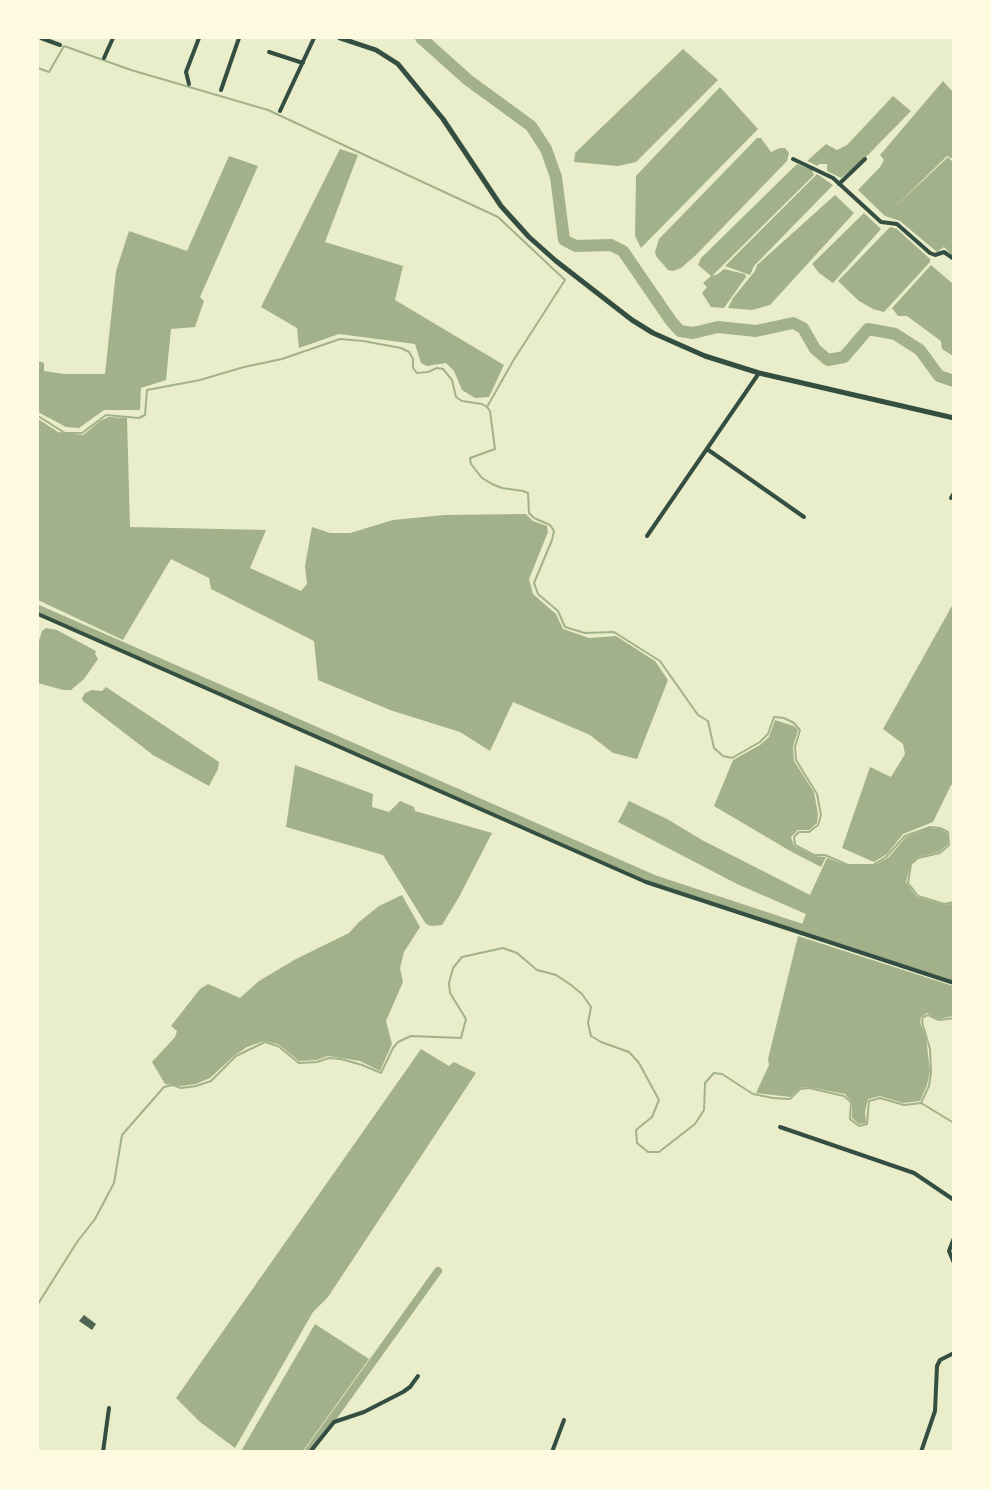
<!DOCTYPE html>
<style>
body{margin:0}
#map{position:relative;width:991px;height:1489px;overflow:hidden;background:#e9edc9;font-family:Bitter,serif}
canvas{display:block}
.frame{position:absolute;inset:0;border:39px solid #fefae0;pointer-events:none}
</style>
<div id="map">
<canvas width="991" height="1489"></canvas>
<div class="frame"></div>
</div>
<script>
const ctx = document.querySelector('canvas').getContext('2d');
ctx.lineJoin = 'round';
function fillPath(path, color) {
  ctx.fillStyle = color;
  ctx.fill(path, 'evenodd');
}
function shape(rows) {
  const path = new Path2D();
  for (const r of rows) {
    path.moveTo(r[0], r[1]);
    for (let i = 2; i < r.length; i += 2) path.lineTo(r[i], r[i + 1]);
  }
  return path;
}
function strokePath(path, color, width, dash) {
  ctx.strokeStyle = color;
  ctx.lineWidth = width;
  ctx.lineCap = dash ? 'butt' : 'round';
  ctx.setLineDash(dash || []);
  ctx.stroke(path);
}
const water = shape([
 [683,49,718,80,636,162,618,166,574,162,575,153],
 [943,81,953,92,953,159,947,156,891,211,948,157,953,162,953,256,944,247,937,252,900,221,885,216,858,190,880,167,884,160,880,155],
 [720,87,758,129,641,248,635,236,636,176],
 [893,96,911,111,861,162,841,178,827,171,827,164,819,164,818,166,807,161,826,144,837,150,847,145],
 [757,138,761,138,771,152,780,148,785,148,789,153,787,161,696,255,681,268,673,271,668,270,656,256,655,252,659,239],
 [340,149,358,155,325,242,403,266,395,300,504,365,489,397,475,398,462,390,454,371,446,363,427,366,421,363,415,344,339,334,299,348,297,328,261,307],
 [229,156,258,166,200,297,204,301,195,327,171,329,166,380,141,388,140,410,104,410,79,428,66,427,38,412,38,361,44,363,44,371,64,374,105,374,116,271,129,231,187,251],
 [797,164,812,170,814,175,712,276,718,274,724,269,745,274,746,277,724,308,711,307,702,293,707,287,703,283,711,276,698,265,701,258],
 [817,174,833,185,754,266,750,275,725,266],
 [835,195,854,213,770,305,752,310,728,308,733,298,755,271,757,265],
 [864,213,881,229,833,283,819,273,812,264],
 [890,227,897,229,930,259,930,262,884,312,873,309,859,301,838,281],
 [931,265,953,284,953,356,942,349,941,341,907,316,898,316,892,308],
 [109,417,127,418,130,527,266,530,250,568,301,591,307,584,305,566,312,527,330,533,350,533,393,520,444,515,526,514,533,521,547,526,548,532,529,579,533,594,556,614,563,629,589,638,616,636,655,661,668,680,637,759,613,753,590,735,513,702,490,751,460,732,390,710,318,680,314,641,211,589,209,578,171,559,123,640,38,600,38,419,58,432,83,435,100,421],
 [953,604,953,785,951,785,933,822,903,834,887,854,874,862,842,848,870,767,891,777,905,754,903,744,883,729],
 [46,628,57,630,96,651,95,654,98,659,84,679,71,690,63,690,38,683,38,644,42,631],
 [106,687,219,762,218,769,209,786,153,755,83,701,82,698,85,693,92,690,102,691],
 [775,720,794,726,798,730,793,747,794,761,814,792,818,814,817,823,809,830,798,830,791,837,794,846,814,856,826,857,821,867,792,852,714,806,733,760,760,745,769,737],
 [295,765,373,794,372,807,389,812,400,801,414,807,415,811,492,833,459,897,442,925,431,926,426,924,383,855,286,827],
 [629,801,667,819,702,840,810,895,827,858,849,866,873,866,889,857,906,837,929,828,940,829,947,833,949,839,948,844,939,852,918,857,911,863,906,882,917,897,945,905,953,903,953,977,801,927,806,914,737,884,618,822],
 [402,895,420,927,404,952,400,968,403,982,386,1021,392,1044,380,1071,360,1061,328,1056,317,1060,299,1061,278,1044,264,1041,247,1047,235,1055,210,1078,196,1084,181,1086,165,1084,152,1062,175,1037,177,1031,171,1026,200,989,208,984,240,998,259,981,296,959,349,933,359,922,379,906],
 [798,936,953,986,953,1016,939,1019,927,1013,921,1017,920,1022,926,1037,930,1071,927,1085,920,1101,903,1103,880,1096,868,1099,865,1112,866,1123,859,1124,852,1118,852,1102,845,1094,808,1087,800,1088,790,1097,756,1093,769,1065,768,1059],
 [421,1049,449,1066,454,1062,476,1073,328,1297,313,1312,235,1448,200,1422,176,1398],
 [315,1324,369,1359,303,1451,241,1451]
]);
const stream = shape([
 [38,68,49,72,64,46,131,70,268,110,498,217,565,280,513,361,487,407],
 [38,416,65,433,82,433,106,415,139,418,145,415,147,390,200,380,244,367,282,359,340,339,363,341,401,348,409,352,413,359,413,368,417,373,428,372,437,368,443,369,452,380,456,397,462,401,482,404,487,407,490,411,495,449,470,458,471,464,482,478,492,484,502,488,523,491,528,493,529,513,534,518,550,525,554,531,552,540,534,583,538,594,558,611,565,627,585,633,614,632,660,661,698,715,708,721,714,748,723,756,732,758,760,742,768,734,774,717,784,718,794,723,800,730,795,747,796,760,817,794,821,815,818,825,809,832,799,832,794,837,795,845,814,855,825,855,848,865,873,865,886,857,905,836,930,827,940,828,948,832,949,845,940,853,918,858,911,864,908,883,918,896,944,904,954,902],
 [921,1103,929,1086,931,1072,930,1049,922,1022,923,1017,928,1015,939,1020,954,1018],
 [38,1304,77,1242,95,1219,114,1183,122,1135,164,1087,173,1085,181,1088,196,1086,211,1081,236,1056,265,1042,278,1046,299,1063,317,1062,329,1058,341,1059,362,1065,381,1073,393,1048,398,1042,411,1036,461,1038,466,1019,450,993,449,983,453,968,462,957,503,948,517,953,537,970,556,975,571,985,582,994,591,1007,588,1023,591,1036,601,1042,629,1052,639,1063,659,1100,652,1117,636,1130,637,1143,648,1152,659,1152,695,1124,704,1110,705,1083,714,1073,722,1074,753,1094,773,1098,790,1099,800,1089,809,1088,844,1096,851,1102,850,1119,859,1126,867,1124,869,1101,880,1098,904,1105,921,1103,954,1123]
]);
const canal = shape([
 [38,609,654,879,954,978],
 [308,1452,438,1271]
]);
const river = shape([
 [421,38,468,80,531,126,546,149,556,177,564,240,576,246,611,245,623,251,671,321,680,331,693,333,718,327,756,331,793,323,803,328,815,349,828,360,844,357,868,329,895,334,920,350,939,376,954,381]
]);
const building = shape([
 [84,1315,96,1324,92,1330,79,1321]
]);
const minor = shape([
 [41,38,60,45],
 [269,52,303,63],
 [104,58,113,38],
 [189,84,186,72,199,38],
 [221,90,239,38],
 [280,111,314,38],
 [793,159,833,178,881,222,897,224,930,253,935,255,944,252,954,259],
 [839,184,865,159],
 [707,449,804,517],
 [951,498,954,493],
 [647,536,759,373],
 [38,614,646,882,954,983],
 [780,1127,914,1173,954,1200],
 [954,1238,949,1251,954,1263],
 [103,1452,109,1408],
 [310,1452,334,1422,364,1412,403,1392,410,1387,418,1376],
 [552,1452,564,1420],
 [921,1452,935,1411,937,1366,940,1360,954,1353]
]);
const tertiary = shape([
 [340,38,376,50,398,64,443,119,501,206,529,237,556,261,632,320,653,333,705,356,759,373,954,418]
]);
fillPath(water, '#a3b18a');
strokePath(stream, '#a3b18a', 2);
strokePath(canal, '#a3b18a', 8);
strokePath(river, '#a3b18a', 12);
fillPath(building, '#4f6655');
strokePath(minor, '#344e41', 4);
strokePath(tertiary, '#344e41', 5);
</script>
